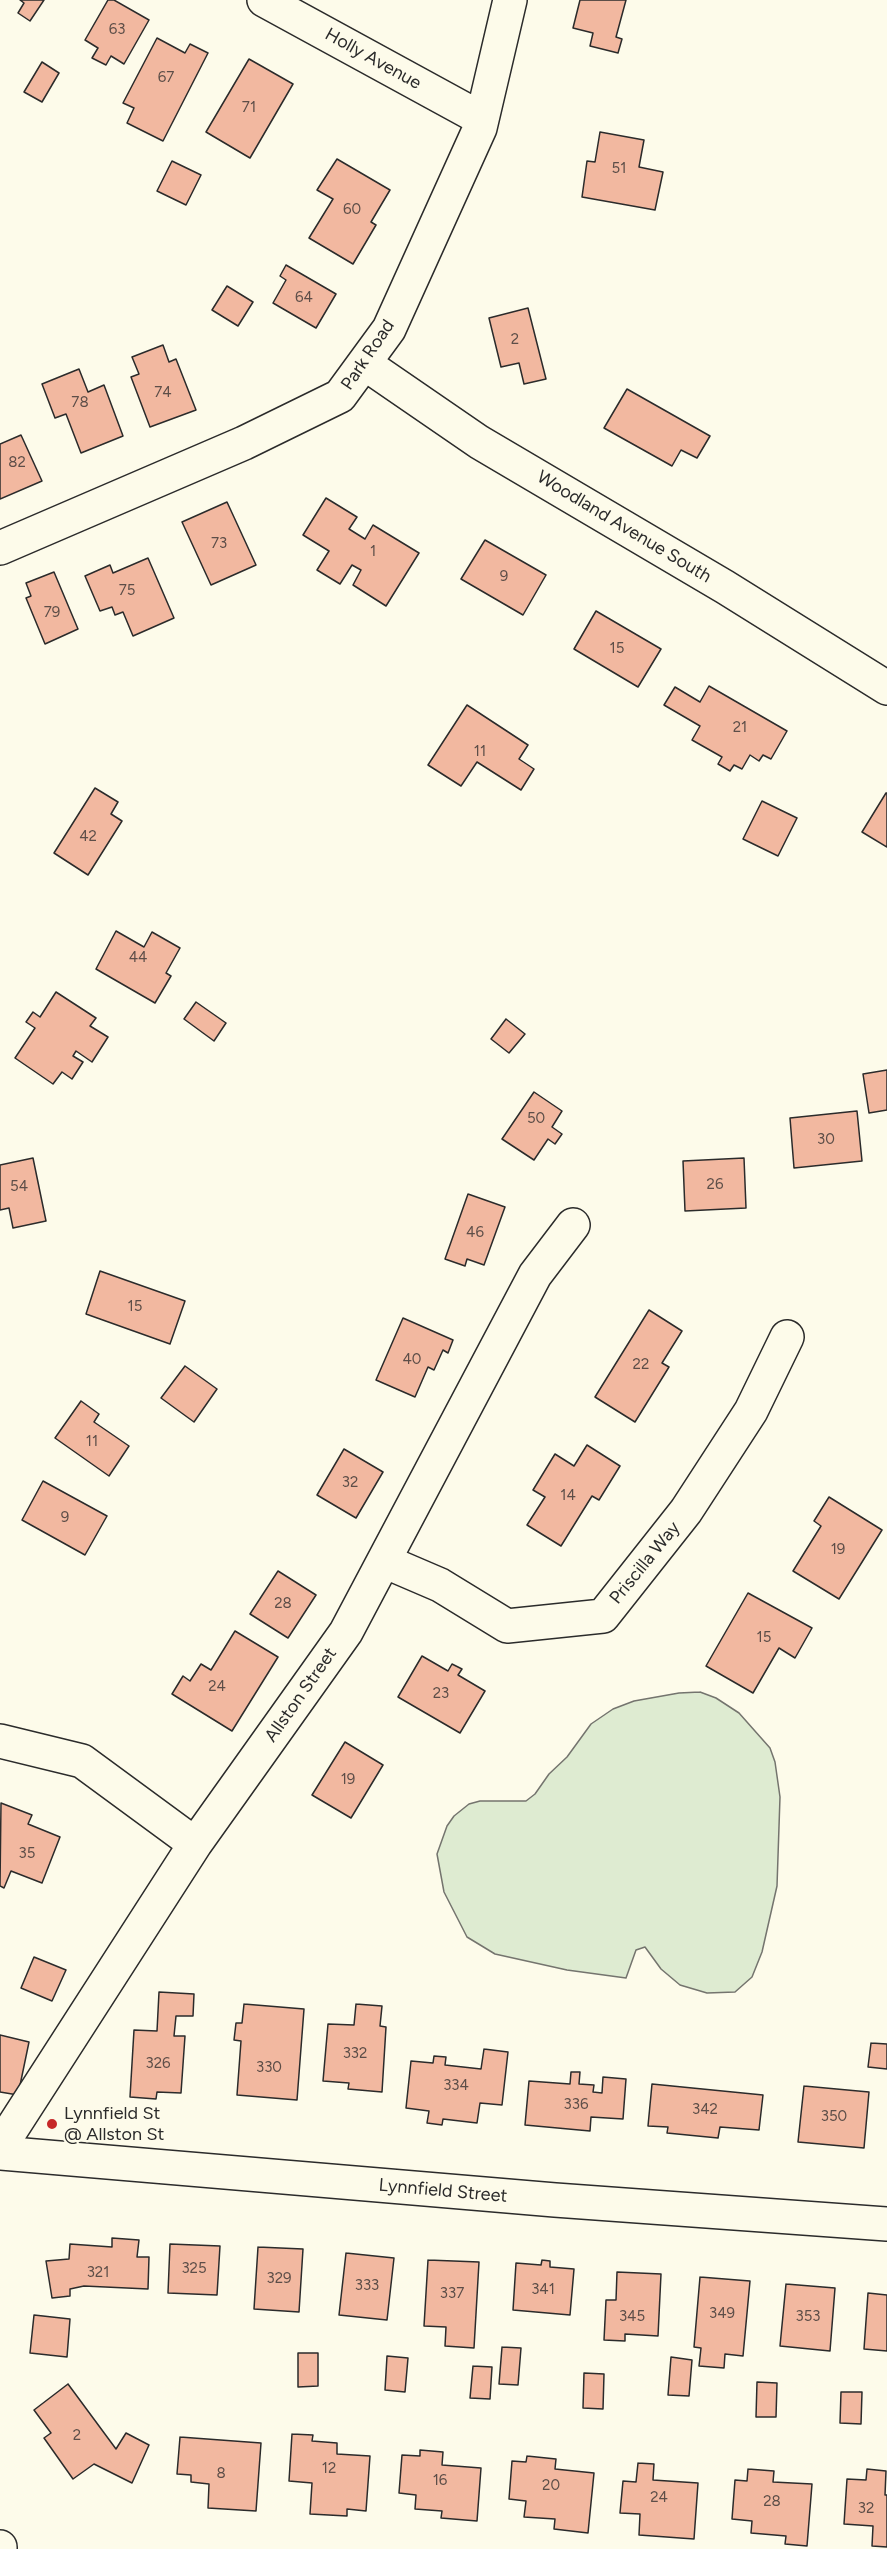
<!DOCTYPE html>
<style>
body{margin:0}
canvas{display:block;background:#fdfbea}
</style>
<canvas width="887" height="2549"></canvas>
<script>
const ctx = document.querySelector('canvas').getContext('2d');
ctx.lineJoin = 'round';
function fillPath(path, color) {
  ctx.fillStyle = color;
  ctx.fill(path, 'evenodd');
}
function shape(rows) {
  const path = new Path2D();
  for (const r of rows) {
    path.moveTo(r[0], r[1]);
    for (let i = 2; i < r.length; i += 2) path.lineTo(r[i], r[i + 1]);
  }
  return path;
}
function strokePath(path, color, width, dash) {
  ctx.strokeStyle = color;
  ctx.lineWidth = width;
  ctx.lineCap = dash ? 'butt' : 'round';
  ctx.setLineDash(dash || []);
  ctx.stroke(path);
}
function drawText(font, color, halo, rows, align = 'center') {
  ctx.font = font + ' Figtree,sans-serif';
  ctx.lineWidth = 4.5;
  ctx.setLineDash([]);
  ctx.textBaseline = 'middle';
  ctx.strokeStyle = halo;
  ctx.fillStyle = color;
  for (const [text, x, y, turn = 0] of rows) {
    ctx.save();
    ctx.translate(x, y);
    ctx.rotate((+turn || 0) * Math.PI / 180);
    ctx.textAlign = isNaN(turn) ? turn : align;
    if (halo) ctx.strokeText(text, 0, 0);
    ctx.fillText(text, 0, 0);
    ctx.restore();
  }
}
const green = shape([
 [700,1692,716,1698,739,1713,770,1748,775,1762,780,1797,777,1886,762,1952,752,1977,735,1992,707,1993,680,1985,661,1969,645,1947,636,1950,626,1978,567,1970,495,1954,467,1937,444,1892,437,1854,447,1826,454,1816,469,1804,480,1801,526,1801,535,1794,549,1774,567,1757,591,1724,613,1709,634,1701,679,1693,700,1692]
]);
const building = shape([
 [20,0,44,0,30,21,18,13,24,3,20,0],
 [108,0,114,0,149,20,124,64,111,56,106,65,92,58,98,48,85,40,108,0],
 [580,0,626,0,616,37,622,39,618,53,590,46,593,33,573,28,580,0],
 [157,38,185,53,190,44,208,53,163,141,127,123,134,108,123,103,157,38],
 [249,59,293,84,250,158,206,132,249,59],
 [42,62,59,73,42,102,24,92,42,62],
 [600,132,644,140,639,167,663,172,655,210,582,197,587,161,595,162,600,132],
 [337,159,390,190,371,222,376,225,353,264,309,238,333,199,317,190,337,159],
 [172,161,201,175,186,205,157,191,172,161],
 [286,265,336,294,316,328,273,303,286,280,280,276,286,265],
 [227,286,253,302,238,326,212,310,227,286],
 [528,308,546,379,524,384,519,363,501,367,489,318,528,308],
 [163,345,169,362,176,359,196,410,150,427,131,377,139,374,132,357,163,345],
 [79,369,88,392,104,385,123,436,81,453,66,414,55,418,42,384,79,369],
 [627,389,710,436,697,458,681,450,672,466,604,428,627,389],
 [21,435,42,481,0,499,0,444,21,435],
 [326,498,357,517,349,529,365,539,373,525,419,553,386,606,353,585,361,570,352,565,340,584,317,570,329,551,303,535,326,498],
 [227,502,256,565,211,585,182,522,227,502],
 [485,540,546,575,523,615,461,579,485,540],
 [148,558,174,618,133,636,123,612,115,615,112,607,100,611,85,576,110,565,113,573,148,558],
 [54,572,78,629,45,644,26,598,31,596,26,583,54,572],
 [596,611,661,649,638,687,574,649,596,611],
 [709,686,787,731,771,759,763,755,759,761,750,755,742,769,734,765,730,771,718,764,722,757,692,740,700,726,664,705,675,687,700,702,709,686],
 [467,705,528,745,519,759,534,769,521,790,477,762,461,786,428,765,467,705],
 [95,788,118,802,111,814,122,821,88,875,54,853,95,788],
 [886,793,887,793,887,847,862,832,886,793],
 [762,801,797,818,778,856,743,839,762,801],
 [116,931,144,947,152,932,180,948,166,973,171,976,155,1003,96,969,116,931],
 [56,992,96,1018,90,1026,108,1037,92,1062,76,1051,73,1056,83,1062,72,1079,62,1072,53,1084,15,1058,35,1028,26,1022,33,1012,40,1017,56,992],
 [196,1002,226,1023,214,1041,184,1019,196,1002],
 [506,1019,525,1034,509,1053,491,1039,506,1019],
 [887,1070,887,1110,869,1113,863,1074,887,1070],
 [534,1092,562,1111,552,1127,562,1134,555,1144,548,1139,534,1160,502,1139,534,1092],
 [857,1111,862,1161,794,1168,790,1118,857,1111],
 [33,1158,46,1221,13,1228,9,1208,0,1210,0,1165,33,1158],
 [744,1158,746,1208,685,1211,683,1161,744,1158],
 [468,1194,505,1207,484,1265,467,1259,465,1266,445,1259,468,1194],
 [100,1271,185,1301,170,1344,86,1314,100,1271],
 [649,1310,682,1331,662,1363,669,1367,635,1422,595,1397,649,1310],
 [403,1318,453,1340,448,1353,443,1350,434,1370,428,1367,415,1397,376,1380,403,1318],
 [185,1366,217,1389,194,1422,161,1398,185,1366],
 [81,1401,99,1414,94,1422,129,1446,109,1476,55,1438,81,1401],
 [587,1445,620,1466,599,1500,592,1496,561,1546,527,1525,545,1497,533,1490,555,1454,574,1466,587,1445],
 [344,1449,383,1472,356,1518,317,1495,344,1449],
 [43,1481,107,1516,85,1555,22,1520,43,1481],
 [829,1497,882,1530,839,1599,793,1571,821,1526,814,1521,829,1497],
 [278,1571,316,1595,288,1638,250,1614,278,1571],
 [748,1593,812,1628,795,1658,779,1648,753,1693,706,1666,748,1593],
 [235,1631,278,1657,232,1731,172,1694,183,1676,190,1681,201,1664,211,1670,235,1631],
 [422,1656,448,1671,452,1664,462,1669,458,1675,485,1691,460,1733,398,1697,422,1656],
 [345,1742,383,1765,351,1818,312,1795,345,1742],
 [1,1803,32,1815,28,1824,60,1837,42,1883,11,1871,4,1888,0,1886,1,1803],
 [34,1957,66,1970,52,2001,21,1988,34,1957],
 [159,1992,194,1994,193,2016,176,2016,174,2036,185,2036,181,2093,157,2092,156,2099,130,2097,134,2030,157,2031,159,1992],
 [244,2004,304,2009,297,2100,237,2095,241,2041,234,2040,236,2023,242,2023,244,2004],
 [356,2004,382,2006,380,2026,386,2027,382,2092,348,2089,349,2083,323,2081,328,2024,354,2025,356,2004],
 [0,2035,29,2042,18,2095,0,2092,0,2035],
 [871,2043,887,2044,887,2069,868,2067,871,2043],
 [484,2049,508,2052,502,2105,480,2103,477,2123,443,2119,442,2125,427,2123,429,2111,406,2108,411,2061,433,2063,434,2056,446,2057,445,2065,481,2069,484,2049],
 [571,2072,580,2072,579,2084,594,2085,593,2092,602,2093,603,2077,626,2079,623,2119,591,2117,590,2131,525,2125,529,2081,570,2084,571,2072],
 [652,2084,763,2095,759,2130,720,2127,718,2138,667,2133,668,2127,648,2126,652,2084],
 [804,2086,869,2092,864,2148,798,2142,804,2086],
 [112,2238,139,2240,137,2257,149,2257,148,2289,84,2286,70,2289,70,2296,52,2298,46,2261,69,2259,70,2244,112,2247,112,2238],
 [170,2244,220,2246,217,2295,168,2293,170,2244],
 [258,2247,303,2249,299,2312,254,2309,258,2247],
 [346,2253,394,2258,387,2320,339,2315,346,2253],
 [428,2260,479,2262,474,2348,445,2346,446,2327,424,2326,428,2260],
 [542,2260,550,2261,550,2267,574,2269,570,2315,513,2310,516,2263,541,2265,542,2260],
 [617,2272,661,2274,658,2336,625,2334,625,2341,604,2340,606,2300,616,2300,617,2272],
 [700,2277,750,2281,743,2356,725,2354,724,2368,699,2366,701,2348,694,2347,700,2277],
 [786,2284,835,2288,830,2351,780,2346,786,2284],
 [868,2293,887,2295,887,2351,864,2349,868,2293],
 [34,2315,70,2319,67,2357,30,2353,34,2315],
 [502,2347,521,2348,518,2385,499,2384,502,2347],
 [298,2353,318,2353,318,2386,298,2387,298,2353],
 [387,2356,408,2358,405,2392,385,2390,387,2356],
 [671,2357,692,2360,689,2396,668,2395,671,2357],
 [473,2366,492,2367,490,2399,470,2398,473,2366],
 [584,2373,604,2374,603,2409,583,2408,584,2373],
 [757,2382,777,2383,776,2417,756,2417,757,2382],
 [68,2384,116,2449,126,2433,149,2445,132,2483,94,2464,73,2479,44,2438,51,2433,34,2410,68,2384],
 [841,2392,862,2392,861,2424,840,2423,841,2392],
 [292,2434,313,2435,312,2441,337,2443,337,2454,370,2456,366,2511,347,2509,347,2516,310,2514,312,2483,289,2481,292,2434],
 [180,2437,261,2443,256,2511,208,2508,209,2484,191,2482,191,2475,177,2474,180,2437],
 [420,2450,443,2452,442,2465,481,2468,477,2521,441,2518,442,2511,415,2509,416,2495,399,2493,402,2455,420,2456,420,2450],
 [527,2456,556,2459,555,2469,594,2473,588,2533,554,2529,555,2519,524,2517,526,2501,509,2499,512,2461,526,2462,527,2456],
 [638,2463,654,2464,653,2480,698,2483,694,2539,639,2535,640,2514,620,2513,623,2481,636,2482,638,2463],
 [748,2469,774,2471,773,2482,812,2484,807,2546,785,2544,786,2536,751,2533,752,2521,732,2519,735,2480,747,2481,748,2469],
 [867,2469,886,2471,885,2495,887,2495,887,2547,872,2546,873,2526,844,2524,847,2479,866,2480,867,2469]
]);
const street = shape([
 [264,0,482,119],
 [364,363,479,442,725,587,887,688],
 [0,548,244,443,340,396,389,329,480,128,510,0],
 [384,1561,440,1585,507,1626,603,1616,686,1511,751,1411,787,1337],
 [0,1741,82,1761,195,1844],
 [0,2147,195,1844,346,1632,535,1275,573,1225],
 [0,2547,0,2549]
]);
const primary = shape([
 [0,2153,555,2200,887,2224]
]);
const markers = [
 [52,2124,6,"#c62828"]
];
const numberNames = [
 ["63",117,30],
 ["67",166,78],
 ["71",249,108],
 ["51",619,169],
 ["60",352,210],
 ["64",304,298],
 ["2",515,340],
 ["74",163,393],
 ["78",80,403],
 ["82",17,463],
 ["73",219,544],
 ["1",373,552],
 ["9",504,577],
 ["75",127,591],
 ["79",52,613],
 ["15",617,649],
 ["21",740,728],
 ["11",480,752],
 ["42",88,837],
 ["44",138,958],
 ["50",536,1119],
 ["30",826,1140],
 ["26",715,1185],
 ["54",19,1187],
 ["46",475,1233],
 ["15",135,1307],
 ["40",412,1360],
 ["22",641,1365],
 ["11",92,1442],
 ["32",350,1483],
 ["14",568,1496],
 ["9",65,1518],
 ["19",838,1550],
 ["28",283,1604],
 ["15",764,1638],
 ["24",217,1687],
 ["23",441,1694],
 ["19",348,1780],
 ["35",27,1854],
 ["332",355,2054],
 ["326",158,2064],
 ["330",269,2068],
 ["334",456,2086],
 ["336",576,2105],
 ["342",705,2110],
 ["350",834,2117],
 ["325",194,2269],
 ["321",98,2273],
 ["329",279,2279],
 ["333",367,2286],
 ["341",543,2290],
 ["337",452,2294],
 ["349",722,2314],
 ["345",632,2317],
 ["353",808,2317],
 ["2",77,2436],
 ["12",329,2469],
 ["8",221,2474],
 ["16",440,2481],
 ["20",551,2486],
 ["24",659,2498],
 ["28",772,2502],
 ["32",866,2509]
];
const streetNames = [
 ["Holly Avenue",373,59,29],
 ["Park Road",368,355,-56],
 ["Woodland Avenue South",624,527,31],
 ["Priscilla Way",645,1563,-51],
 ["Allston Street",301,1695,-55],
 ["Lynnfield Street",443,2191,5]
];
const poiNames = [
 ["Lynnfield St",64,2114],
 ["@ Allston St",64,2135]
];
fillPath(green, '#deebd1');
strokePath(green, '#74746e', 1.5);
fillPath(building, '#f2b8a0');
strokePath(building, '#2b2b2b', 1.5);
strokePath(street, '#2b2b2b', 36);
strokePath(primary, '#2b2b2b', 36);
strokePath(street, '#fdfbea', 33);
strokePath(primary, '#fdfbea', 33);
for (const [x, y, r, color] of markers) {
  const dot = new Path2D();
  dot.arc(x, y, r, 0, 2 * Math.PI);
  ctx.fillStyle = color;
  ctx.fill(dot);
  strokePath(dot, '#fdfbea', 2);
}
drawText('15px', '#5d4e48', null, numberNames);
drawText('18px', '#2b2b2b', '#fdfbea', streetNames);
drawText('18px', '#2b2b2b', '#fdfbea', poiNames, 'left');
</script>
